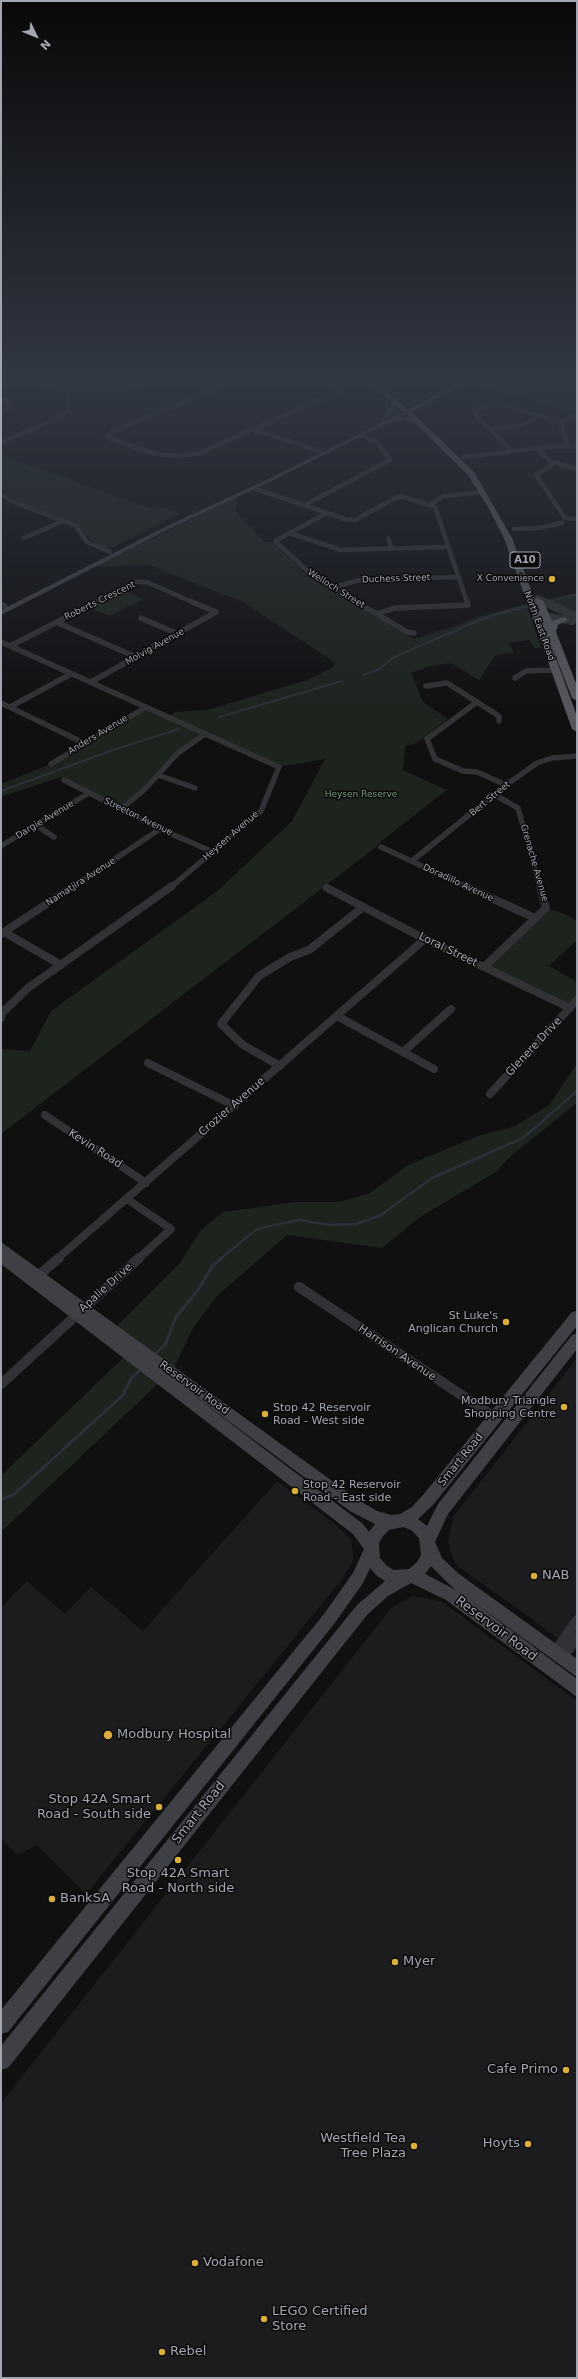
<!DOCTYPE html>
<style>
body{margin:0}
#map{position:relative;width:578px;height:2379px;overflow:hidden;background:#101011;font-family:"DejaVu Sans",sans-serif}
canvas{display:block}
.frame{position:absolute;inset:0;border:2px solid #a2a6b0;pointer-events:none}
.north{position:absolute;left:16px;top:16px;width:40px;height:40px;-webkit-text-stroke:3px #0b0b0c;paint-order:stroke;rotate:133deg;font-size:11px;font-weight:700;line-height:16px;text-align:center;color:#a2a6b0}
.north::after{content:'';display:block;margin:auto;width:14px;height:18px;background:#a2a6b0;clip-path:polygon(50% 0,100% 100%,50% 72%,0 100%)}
</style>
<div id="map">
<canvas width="578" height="2379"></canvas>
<div class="frame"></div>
<div class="north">N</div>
</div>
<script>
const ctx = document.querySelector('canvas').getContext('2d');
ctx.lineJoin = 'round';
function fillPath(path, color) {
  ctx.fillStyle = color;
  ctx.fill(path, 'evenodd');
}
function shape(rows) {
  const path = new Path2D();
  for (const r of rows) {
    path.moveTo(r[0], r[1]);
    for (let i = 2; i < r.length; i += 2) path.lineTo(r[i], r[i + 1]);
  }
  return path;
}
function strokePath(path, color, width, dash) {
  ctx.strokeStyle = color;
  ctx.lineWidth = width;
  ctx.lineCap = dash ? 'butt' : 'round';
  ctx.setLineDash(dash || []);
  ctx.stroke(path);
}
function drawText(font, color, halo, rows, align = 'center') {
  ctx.font = font + ' "DejaVu Sans",sans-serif';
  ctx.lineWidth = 3;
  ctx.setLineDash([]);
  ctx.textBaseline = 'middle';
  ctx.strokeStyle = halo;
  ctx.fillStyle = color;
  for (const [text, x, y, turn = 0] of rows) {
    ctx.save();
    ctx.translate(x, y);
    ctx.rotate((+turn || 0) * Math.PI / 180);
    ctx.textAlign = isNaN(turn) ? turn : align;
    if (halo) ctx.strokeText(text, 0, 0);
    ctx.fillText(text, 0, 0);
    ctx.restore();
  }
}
const built = shape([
 [577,1358,577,1652,455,1564,448,1542,453,1517],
 [277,1481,335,1524,351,1539,354,1559,343,1578,86,1894,37,1845,17,1855,1,1839,1,1608,27,1581,65,1614,91,1587,143,1631],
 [413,1596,441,1601,577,1701,577,2378,1,2378,1,2103,392,1607]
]);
const green = shape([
 [473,383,577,383,577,413,470,384],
 [1,455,149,508,163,507,180,513,113,547,106,548,94,543,78,526,19,502,1,491],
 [238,496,236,512,265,542,272,542,306,574,414,639,464,623,470,619,526,604,541,648,535,648,529,640,508,643,514,652,495,656,479,680,451,663,430,666,411,673,423,702,448,719,419,742,405,746,403,770,447,790,379,843,375,848,1,1134,1,1049,30,1051,51,1011,216,892,292,821,325,759,279,767,205,734,178,753,129,803,121,809,61,777,1,797,1,784,51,764,146,707,168,717,175,712,207,710,307,680,332,668,336,663,243,602,148,565,94,567],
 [124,591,143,599,110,616,91,608],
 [577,593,577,617,546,604,548,599],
 [546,908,562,913,577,921,577,940,549,966,577,982,577,1000,570,1008,484,967],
 [577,1063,577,1103,511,1156,496,1172,420,1217,382,1248,287,1235,217,1296,193,1328,172,1372,113,1330,179,1264,201,1230,223,1212,296,1202,339,1202,370,1193,408,1165,478,1136,515,1126,549,1105],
 [128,1353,162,1380,1,1532,1,1476]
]);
const streamFar3 = shape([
 [551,601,577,594]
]);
const streamFar2 = shape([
 [364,675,380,669,391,659,403,653,487,617,528,606],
 [219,717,342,681],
 [1,791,116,749,179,729]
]);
const streamFar1 = shape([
 [220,1259,257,1229,299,1220,330,1225,356,1224,381,1215,432,1178,523,1138,577,1091]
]);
const stream = shape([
 [154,1355,165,1345,176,1317,198,1290,213,1265,222,1258],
 [1,1499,13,1495,122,1396,131,1379,141,1369]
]);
const minorFar3 = shape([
 [228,383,112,432,106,437,155,454,176,456,200,453,340,390,339,387,325,383],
 [69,390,114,390,145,383],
 [1,399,7,401,10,406,1,412],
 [490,429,520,426,540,415],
 [254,430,320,451],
 [1,442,56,419,68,410,70,403,67,395,69,390,41,383],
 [568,446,560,422,577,415],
 [536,448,552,462,577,469],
 [512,451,477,417,476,411,490,404,497,404,560,422],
 [464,457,549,447,577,447],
 [555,463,536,475,565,518,577,519],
 [253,488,348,520,355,520,397,497,404,497,429,505,444,496,483,492],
 [1,494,11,501,76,526,87,542,110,552],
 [305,505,390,460,377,442,360,435],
 [429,505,435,507,467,602],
 [327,513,275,541,313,576,356,602],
 [514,529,540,528,562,523],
 [289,533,341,550,449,547],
 [24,538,63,521],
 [388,538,392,549],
 [334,587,360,580,459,577],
 [96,602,135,582,147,582,192,602]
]);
const minorFar2 = shape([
 [355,601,407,632,414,633],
 [1,604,5,606],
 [377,614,395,608,468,605,467,601],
 [141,618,178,634],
 [56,622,136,657],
 [1,642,279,767,261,811,171,887],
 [10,646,98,601],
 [515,678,526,671,555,670],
 [91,682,216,612,190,601],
 [426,686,447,683,499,716,499,721],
 [477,702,427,739,435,759,463,771,477,772,506,785],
 [1,703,84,743],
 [10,707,71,674],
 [51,764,146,707],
 [158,775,195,788],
 [64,780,160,829,213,852],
 [495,795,518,808,540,887],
 [121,809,144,790,178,753,205,734],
 [36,825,54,837],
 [1,846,89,793],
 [381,847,467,887],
 [412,861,506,785,537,763,552,758,577,756],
 [73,887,160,829]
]);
const minorFar1 = shape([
 [465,886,535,918],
 [327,888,425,939,570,1008],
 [4,932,61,965],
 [1,934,74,886],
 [484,967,546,908,540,886],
 [337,1016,434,1069],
 [1,1018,2,1013,28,988,172,886],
 [403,1052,451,1009],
 [148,1063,235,1106],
 [280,1066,243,1045,221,1024,259,976,290,957,309,950,363,907],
 [490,1094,577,1000],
 [45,1115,146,1183],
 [127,1199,171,1229,138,1259],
 [57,1259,425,939]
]);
const minor = shape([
 [39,1275,59,1258],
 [299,1287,496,1418],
 [1,1384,139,1258],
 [554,1653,577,1620],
 [562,1659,577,1637]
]);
const tertiaryFar1 = shape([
 [538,598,544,602]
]);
const tertiary = shape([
 [542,601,577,617],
 [545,616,572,621]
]);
const secondary = shape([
 [392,398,397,399,396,408,386,419,382,419,390,408,392,398],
 [411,408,416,409,274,480,173,527,1,615,1,610,169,525,270,478,411,408],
 [1,1242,360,1501,377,1511,391,1515,400,1514,412,1507,423,1495,572,1312,577,1311,577,1326,433,1505,418,1519,427,1526,438,1504,572,1335,577,1333,577,1349,448,1514,435,1542,442,1558,459,1574,577,1659,577,1677,461,1593,577,1679,577,1697,446,1600,411,1583,388,1596,367,1615,8,2068,1,2070,1,2046,357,1605,385,1581,377,1576,370,1568,363,1583,334,1624,8,2032,1,2034,1,2010,324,1614,353,1573,364,1549,353,1534,1,1264,1,1242],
 [184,1388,350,1511,375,1524,369,1532,363,1524,184,1388],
 [403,1527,411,1530,419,1538,421,1555,417,1562,409,1569,394,1570,387,1566,380,1558,379,1543,383,1536,389,1530,403,1527],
 [431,1566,449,1584,456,1590,425,1574,431,1566]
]);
const trunk = shape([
 [370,383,377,383,421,421,474,472,512,538,547,633,535,600,536,598,543,600,552,621,564,617,568,620,558,625,556,632,577,686,577,701,572,698,547,634,577,716,577,732,572,729,504,538,489,509,468,475,415,423,403,420,383,424,383,422,401,417,409,417,370,383],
 [460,383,468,383,415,410,410,409,460,383]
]);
const markers = [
 [552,579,4,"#dcaf3c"],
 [506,1322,4,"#dcaf3c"],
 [564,1407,4,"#dcaf3c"],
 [265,1414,4,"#dcaf3c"],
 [295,1491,4,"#dcaf3c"],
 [534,1576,4,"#dcaf3c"],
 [108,1735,5,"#dcaf3c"],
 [159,1807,4,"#dcaf3c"],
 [178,1860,4,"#dcaf3c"],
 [52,1899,4,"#dcaf3c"],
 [395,1962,4,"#dcaf3c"],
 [566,2070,4,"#dcaf3c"],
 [528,2144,4,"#dcaf3c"],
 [414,2146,4,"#dcaf3c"],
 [195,2263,4,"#dcaf3c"],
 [264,2319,4,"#dcaf3c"],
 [162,2352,4,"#dcaf3c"]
];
const farStreetnames = [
 ["Duchess Street",396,579,-2],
 ["Welloch Street",336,589,32],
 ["Roberts Crescent",100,601,-26],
 ["North East Road",539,626,70],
 ["Molvig Avenue",155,647,-29],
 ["Anders Avenue",98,735,-31],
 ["Bert Street",490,799,-39],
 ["Streeton Avenue",138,817,26],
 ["Dargie Avenue",45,820,-31],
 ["Heysen Avenue",231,836,-41],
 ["Grenache Avenue",534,863,74],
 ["Namatjira Avenue",81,882,-33],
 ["Doradillo Avenue",458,883,25]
];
const farPoinames = [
 ["X Convenience",544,579]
];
const farParknames = [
 ["Heysen Reserve",361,795]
];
const shields = [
 [525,560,30]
];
const shieldNames = [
 ["A10",525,560]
];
const streetNames = [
 ["Loral Street",448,950,26],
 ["Glenere Drive",534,1047,-47],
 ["Crozier Avenue",232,1107,-41],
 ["Kevin Road",95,1149,33],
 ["Apalie Drive",106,1288,-42],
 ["Harrison Avenue",397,1353,34],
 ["Reservoir Road",194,1388,36],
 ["Smart Road",461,1460,-51]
];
const poiNames = [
 ["St Luke's",498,1316],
 ["Anglican Church",498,1329],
 ["Modbury Triangle",556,1401],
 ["Shopping Centre",556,1414],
 ["Stop 42 Reservoir",273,1408,"left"],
 ["Road - West side",273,1421,"left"],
 ["Stop 42 Reservoir",303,1485,"left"],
 ["Road - East side",303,1498,"left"]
];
const nearPoinames = [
 ["NAB",542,1576],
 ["Modbury Hospital",117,1735],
 ["Stop 42A Smart",151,1800,"right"],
 ["Road - South side",151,1815,"right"],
 ["Stop 42A Smart",178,1874,"center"],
 ["Road - North side",178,1889,"center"],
 ["BankSA",60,1899],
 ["Myer",403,1962],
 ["Cafe Primo",558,2070,"right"],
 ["Westfield Tea",406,2139,"right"],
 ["Tree Plaza",406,2154,"right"],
 ["Hoyts",520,2144,"right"],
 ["Vodafone",203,2263],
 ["LEGO Certified",272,2312],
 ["Store",272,2327],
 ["Rebel",170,2352]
];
const nearStreetnames = [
 ["Reservoir Road",496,1629,37],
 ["Smart Road",199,1813,-51]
];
fillPath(built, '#1c1c1e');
fillPath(green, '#1d231d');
strokePath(streamFar3, '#2b3138', 1.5);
strokePath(streamFar2, '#2b3138', 2);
strokePath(streamFar1, '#2b3138', 2.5);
strokePath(stream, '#2b3138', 3);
strokePath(minorFar3, '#313235', 4.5);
strokePath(minorFar2, '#313235', 5.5);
strokePath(minorFar1, '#313235', 8);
strokePath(minor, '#313235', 10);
strokePath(tertiaryFar1, '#313235', 6);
strokePath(tertiary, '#313235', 8);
fillPath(secondary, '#3f4045');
fillPath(trunk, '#56575d');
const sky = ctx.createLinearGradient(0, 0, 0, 716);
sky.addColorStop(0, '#090909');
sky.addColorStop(0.53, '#313743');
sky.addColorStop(1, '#31374300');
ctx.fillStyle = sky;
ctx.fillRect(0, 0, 578, 716);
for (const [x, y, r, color] of markers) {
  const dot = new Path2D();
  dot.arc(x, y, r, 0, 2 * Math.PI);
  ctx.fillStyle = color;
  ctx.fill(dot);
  strokePath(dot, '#0b0b0c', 1.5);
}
drawText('9px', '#a2a6b0', '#0b0b0c', farStreetnames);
drawText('9px', '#a2a6b0', '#0b0b0c', farPoinames, 'right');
drawText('9px', '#7b997f', '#0b0b0c', farParknames);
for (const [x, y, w] of shields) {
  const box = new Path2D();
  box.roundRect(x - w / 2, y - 8, w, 16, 3);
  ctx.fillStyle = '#0b0b0c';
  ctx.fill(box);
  strokePath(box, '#a2a6b0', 1);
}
drawText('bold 10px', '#a2a6b0', null, shieldNames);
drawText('11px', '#a2a6b0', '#0b0b0c', streetNames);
drawText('11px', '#a2a6b0', '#0b0b0c', poiNames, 'right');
drawText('13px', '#a2a6b0', '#0b0b0c', nearPoinames, 'left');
drawText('13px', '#a2a6b0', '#0b0b0c', nearStreetnames);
</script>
